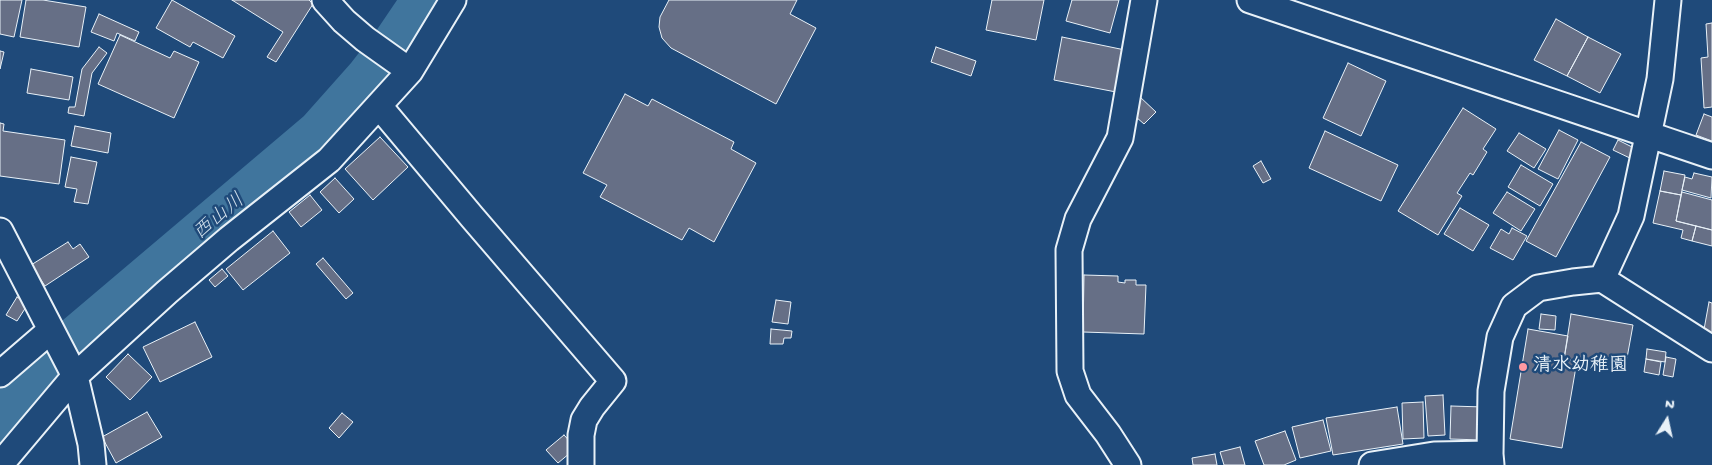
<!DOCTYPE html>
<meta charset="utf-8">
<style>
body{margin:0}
#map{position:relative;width:1712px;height:465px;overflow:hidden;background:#1f4a7a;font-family:"Gochi Hand",sans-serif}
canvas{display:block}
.north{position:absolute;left:1642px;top:395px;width:50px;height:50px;-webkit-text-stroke:4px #1f4a7a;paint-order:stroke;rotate:10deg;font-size:14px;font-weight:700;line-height:20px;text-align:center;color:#e8f1f8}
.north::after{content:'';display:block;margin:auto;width:18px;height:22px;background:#e8f1f8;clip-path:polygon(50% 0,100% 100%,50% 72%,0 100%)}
</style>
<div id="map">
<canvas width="1712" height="465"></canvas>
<div class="north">N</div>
</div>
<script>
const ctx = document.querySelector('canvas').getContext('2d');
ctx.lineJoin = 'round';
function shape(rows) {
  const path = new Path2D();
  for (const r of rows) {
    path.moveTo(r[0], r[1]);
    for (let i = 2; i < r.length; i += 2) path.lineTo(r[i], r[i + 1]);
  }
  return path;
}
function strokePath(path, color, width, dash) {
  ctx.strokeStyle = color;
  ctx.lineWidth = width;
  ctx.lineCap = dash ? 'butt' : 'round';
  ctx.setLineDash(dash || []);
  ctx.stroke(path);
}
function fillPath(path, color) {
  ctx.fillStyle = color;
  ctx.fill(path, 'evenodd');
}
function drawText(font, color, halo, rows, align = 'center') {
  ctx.font = font + ' "Gochi Hand","Klee One",sans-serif';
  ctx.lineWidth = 5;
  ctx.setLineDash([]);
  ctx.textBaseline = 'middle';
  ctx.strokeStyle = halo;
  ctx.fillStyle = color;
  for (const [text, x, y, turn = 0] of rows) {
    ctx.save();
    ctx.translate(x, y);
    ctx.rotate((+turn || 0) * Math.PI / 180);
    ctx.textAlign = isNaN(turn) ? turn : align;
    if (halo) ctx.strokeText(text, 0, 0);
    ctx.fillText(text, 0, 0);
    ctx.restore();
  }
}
const river = shape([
 [0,424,80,337,321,133,369,79,397,43,426,0]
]);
const building = shape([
 [0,0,22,0,14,37,0,34,0,0],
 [26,0,43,0,86,7,79,47,20,37,26,0],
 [172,0,235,36,223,58,193,42,190,47,156,28,172,0],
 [232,0,309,0,313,4,276,62,267,57,283,32,232,0],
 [669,0,797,0,790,14,816,28,776,104,671,48,662,38,659,27,660,17,669,0],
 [992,0,1044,0,1036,40,986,30,992,0],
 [1072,0,1119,0,1110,33,1066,21,1072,0],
 [99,14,139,32,135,41,117,33,114,41,91,32,99,14],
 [1556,19,1588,37,1567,76,1534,60,1556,19],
 [1712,23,1712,107,1704,108,1701,58,1708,57,1706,24,1712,23],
 [120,35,170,58,174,51,199,62,174,118,98,84,120,35],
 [1062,37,1125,50,1116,92,1054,80,1062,37],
 [1588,37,1621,54,1600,93,1567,76,1588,37],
 [99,47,107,53,92,73,84,116,68,113,69,107,75,107,82,69,99,47],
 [936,47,976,61,971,76,931,62,936,47],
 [0,51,4,52,0,69,0,51],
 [1348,63,1386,81,1361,136,1323,118,1348,63],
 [31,69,73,77,69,100,27,93,31,69],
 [625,94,648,106,652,99,734,142,731,149,756,163,714,242,689,228,682,240,600,197,607,185,583,173,625,94],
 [1139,96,1156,112,1144,124,1127,109,1139,96],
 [1463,108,1496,129,1483,149,1487,152,1473,175,1470,173,1457,193,1462,196,1438,235,1398,211,1463,108],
 [1704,114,1712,117,1712,141,1696,135,1704,114],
 [0,123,4,124,3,131,65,140,59,184,0,176,0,123],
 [75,126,111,133,108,153,71,146,75,126],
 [1559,130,1578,140,1558,179,1538,169,1559,130],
 [1325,131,1398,165,1381,201,1309,168,1325,131],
 [1519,133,1546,149,1534,168,1507,151,1519,133],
 [380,137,408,167,373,200,345,169,380,137],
 [1618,140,1638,150,1634,160,1613,150,1618,140],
 [1581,142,1610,157,1556,257,1526,241,1581,142],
 [71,157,97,162,88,204,74,202,77,189,65,187,71,157],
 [1261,161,1271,179,1263,183,1253,166,1261,161],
 [1521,165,1553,184,1540,206,1508,187,1521,165],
 [1664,171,1685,175,1681,195,1660,191,1664,171],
 [1694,173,1712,177,1711,198,1682,190,1685,177,1692,179,1694,173],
 [335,178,354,199,339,213,320,192,335,178],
 [1660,191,1681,195,1676,221,1696,226,1692,241,1681,238,1683,230,1653,223,1660,191],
 [1507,192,1535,209,1521,231,1493,213,1507,192],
 [1682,192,1712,200,1712,230,1676,221,1682,192],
 [310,195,322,210,301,227,289,212,310,195],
 [1460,208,1489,225,1473,251,1444,234,1460,208],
 [1696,226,1712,230,1712,246,1692,241,1696,226],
 [1512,228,1527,236,1513,260,1490,248,1501,229,1509,234,1512,228],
 [273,231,290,253,243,290,226,269,273,231],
 [68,242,73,249,80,244,89,257,45,286,31,265,68,242],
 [323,258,353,293,346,299,316,264,323,258],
 [222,269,228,276,215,287,209,280,222,269],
 [1084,275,1118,276,1118,282,1125,283,1125,280,1136,280,1136,285,1146,285,1144,334,1083,332,1084,275],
 [17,297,28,304,17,321,6,315,17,297],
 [776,300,791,302,788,324,772,322,776,300],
 [1709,302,1712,303,1712,337,1703,335,1709,302],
 [1541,314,1556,316,1555,330,1539,329,1541,314],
 [1571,314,1633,325,1625,369,1564,359,1571,314],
 [195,322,212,357,160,382,143,347,195,322],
 [771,329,792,331,791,338,784,338,783,344,770,344,771,329],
 [1528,329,1568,336,1564,359,1577,361,1562,448,1510,439,1528,329],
 [1647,349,1666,352,1665,362,1646,359,1647,349],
 [128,354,152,377,130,400,106,377,128,354],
 [1666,357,1676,359,1673,377,1663,375,1666,357],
 [1646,359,1661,362,1659,375,1644,372,1646,359],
 [1443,395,1445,435,1428,436,1425,396,1443,395],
 [1423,402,1424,438,1403,439,1402,403,1423,402],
 [1451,406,1484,407,1483,440,1450,439,1451,406],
 [1397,407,1403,444,1333,455,1326,418,1397,407],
 [147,412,162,437,116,463,102,437,147,412],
 [342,413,353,422,339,438,329,428,342,413],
 [1323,420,1331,451,1300,458,1292,427,1323,420],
 [1285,431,1296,460,1284,465,1264,465,1255,441,1285,431],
 [564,435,576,448,558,463,546,450,564,435],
 [1240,447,1245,465,1224,465,1220,452,1240,447],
 [1215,454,1217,465,1193,465,1192,458,1215,454]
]);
const minor = shape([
 [325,0,344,21,365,39,410,71],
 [1250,0,1712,156],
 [379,106,472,217,613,381,592,407,584,420,581,435,581,465],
 [0,231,75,376,91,444,93,465],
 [1602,279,1712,349],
 [0,374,51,330],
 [0,465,75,376,167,292,229,239,329,160,410,71,453,0],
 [1128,465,1108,434,1078,395,1070,371,1069,250,1078,219,1120,138,1144,0],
 [1372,465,1434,455,1490,454],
 [1491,465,1490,454,1491,391,1500,337,1514,306,1538,288,1573,282,1602,279,1631,216,1660,79,1668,0]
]);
const markers = [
 [1523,367,5,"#ff9aa2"]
];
const poiNames = [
 ["清水幼稚園",1533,367]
];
const waterNames = [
 ["西山川",220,218,-40]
];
strokePath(river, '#40759d', 48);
fillPath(building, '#666f86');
strokePath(building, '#e8f1f8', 1);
strokePath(minor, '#e8f1f8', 29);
strokePath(minor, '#1f4a7a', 25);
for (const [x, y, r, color] of markers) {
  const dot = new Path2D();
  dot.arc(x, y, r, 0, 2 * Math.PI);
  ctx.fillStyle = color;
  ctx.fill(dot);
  strokePath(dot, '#1f4a7a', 2);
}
drawText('bold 19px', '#e8f1f8', '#1f4a7a', poiNames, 'left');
drawText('italic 20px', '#cfdeea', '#1f4a7a', waterNames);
</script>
